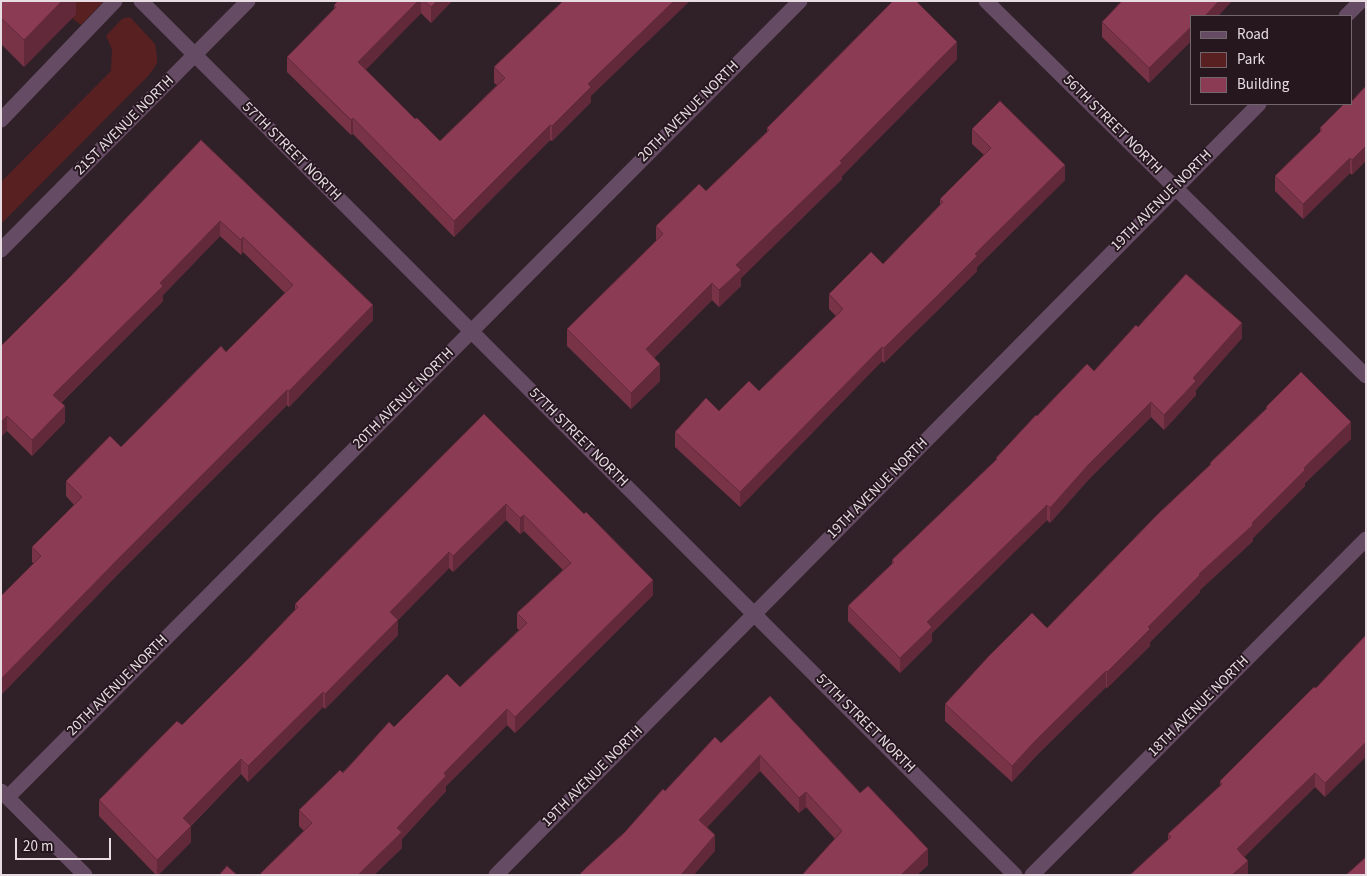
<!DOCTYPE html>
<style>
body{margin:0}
#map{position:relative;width:1367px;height:876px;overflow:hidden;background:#302129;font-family:"Source Sans 3",sans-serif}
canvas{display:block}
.frame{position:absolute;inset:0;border:2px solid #e6dce1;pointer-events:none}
.legend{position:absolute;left:1190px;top:15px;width:162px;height:90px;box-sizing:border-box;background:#26171f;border:1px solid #73666d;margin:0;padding:6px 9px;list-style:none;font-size:15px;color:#e6dce1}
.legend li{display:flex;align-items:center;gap:10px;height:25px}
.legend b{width:25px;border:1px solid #73666d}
.scale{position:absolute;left:15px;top:838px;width:96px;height:22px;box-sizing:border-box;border:2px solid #e6dce1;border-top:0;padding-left:6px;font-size:15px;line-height:18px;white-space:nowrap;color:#e6dce1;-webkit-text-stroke:4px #26171f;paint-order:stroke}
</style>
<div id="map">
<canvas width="1367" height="876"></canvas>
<div class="frame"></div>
<ul class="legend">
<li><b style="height:6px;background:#654c64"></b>Road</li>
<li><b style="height:14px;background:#582021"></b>Park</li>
<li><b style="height:14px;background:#8b3b53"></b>Building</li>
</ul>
<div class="scale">20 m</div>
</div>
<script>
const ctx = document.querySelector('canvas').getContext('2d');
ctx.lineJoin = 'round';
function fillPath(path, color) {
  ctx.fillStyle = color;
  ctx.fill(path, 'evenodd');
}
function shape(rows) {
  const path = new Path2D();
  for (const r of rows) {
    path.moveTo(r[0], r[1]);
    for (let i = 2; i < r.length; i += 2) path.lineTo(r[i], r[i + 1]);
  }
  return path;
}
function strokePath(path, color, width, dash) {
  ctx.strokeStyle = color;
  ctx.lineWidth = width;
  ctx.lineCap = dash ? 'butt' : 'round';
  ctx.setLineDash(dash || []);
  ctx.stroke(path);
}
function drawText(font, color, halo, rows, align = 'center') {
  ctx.font = font + ' "Source Sans 3",sans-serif';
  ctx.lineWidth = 4;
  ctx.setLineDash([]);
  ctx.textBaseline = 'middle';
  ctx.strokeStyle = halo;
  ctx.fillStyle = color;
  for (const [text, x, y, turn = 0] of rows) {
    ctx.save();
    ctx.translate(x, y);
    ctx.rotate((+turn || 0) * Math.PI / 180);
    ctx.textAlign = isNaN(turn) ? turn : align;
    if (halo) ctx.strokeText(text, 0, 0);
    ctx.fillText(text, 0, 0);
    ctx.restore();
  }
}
const green = shape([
 [63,1,104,1,81,25,72,18,76,13],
 [129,17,131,18,155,44,157,57,157,63,154,68,149,75,1,224,1,182,111,71,112,49,106,36,122,19]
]);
const service = shape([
 [1,120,115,1]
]);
const minor = shape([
 [141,1,1015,875],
 [986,1,1366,376],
 [1346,16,1361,1],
 [1,250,248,1],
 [8,797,800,1],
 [496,875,1259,104],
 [1032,875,1366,539]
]);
const tertiary = shape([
 [1,791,85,875]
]);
const wall = shape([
 [1,1,76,1,76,14,24,67,1,44],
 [338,1,452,1,431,23,421,13,365,70,415,119,440,141,497,85,494,83,494,67,591,96,591,102,552,141,550,140,454,237,353,134,351,135,287,72,287,57,334,10,334,5],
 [1232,1,1218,16,1191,16,1191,41,1149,83,1102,37,1102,22],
 [957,59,842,176,842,179,741,278,741,286,719,307,712,300,654,358,660,381,631,409,567,346,567,329,656,241,656,226,706,191,767,132,767,128],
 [1366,86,1352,175,1350,173,1303,219,1275,191,1275,176,1320,132,1320,128,1352,101],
 [972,129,1065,180,977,267,977,271,937,311,884,363,882,361,740,507,675,447,675,432,759,391,836,316,829,309,829,294,883,264,940,206,940,199,984,155,972,144],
 [201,140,373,320,289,407,287,405,122,570,1,695,1,596,34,564,32,562,32,547,74,505,66,496,66,481,121,447,226,352,285,293,243,252,241,255,220,236,163,295,163,301,61,403,65,422,32,456,7,431,1,346,69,278],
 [1138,327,1242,338,1196,390,1196,395,1164,430,1151,417,1089,479,1050,523,1047,520,932,633,932,641,900,673,848,621,848,606,892,564,892,560,996,460,996,458,1037,416,1094,371],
 [1266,407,1351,439,1305,483,1305,486,1253,538,1253,541,1200,590,1200,592,1150,642,1150,646,1107,688,1106,687,1036,756,1012,782,945,721,945,704,1047,628,1210,465,1210,463,1266,410],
 [484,414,653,595,515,733,507,725,446,786,446,791,402,839,402,848,374,875,259,875,304,831,299,826,299,810,394,727,460,687,519,630,517,628,517,613,563,570,524,531,520,534,506,520,453,572,449,568,398,620,398,635,325,709,323,707,248,782,241,774,191,826,191,842,158,875,156,875,99,816,99,800,182,725,248,659,295,610,295,604],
 [1366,635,1325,797,1315,787,1244,857,1248,875,1168,840,1168,834,1220,786,1220,781,1316,688],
 [770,696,928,865,917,875,802,875,835,839,806,807,799,813,760,771,707,827,715,851,625,832,665,791,721,743]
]);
const shadedWall = shape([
 [62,1,76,1,76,14,24,67,24,40],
 [418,1,421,1,421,13,358,78,358,62],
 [437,1,452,1,431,23,431,7],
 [674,1,690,1,591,96,591,102,552,141,552,126,588,84],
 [1219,1,1232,1,1218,16,1205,16],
 [1191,27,1191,41,1149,83,1149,68],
 [957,42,957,59,842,176,842,179,741,278,741,286,719,307,719,290,736,265],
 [353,118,353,134,351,135,351,120],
 [550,125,550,140,454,237,454,221],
 [1366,146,1366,161,1352,175,1352,160],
 [1350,158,1350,173,1303,219,1303,204],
 [1065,165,1065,180,977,267,977,271,884,363,884,348,975,254],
 [220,221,220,236,163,295,163,301,53,410,53,395,160,283],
 [243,237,243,252,241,255,241,240],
 [712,283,712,300,646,366,646,349],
 [373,305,373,320,289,407,289,391],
 [1242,323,1242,338,1196,390,1196,395,1164,430,1164,415,1193,378],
 [882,347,882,361,740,507,740,492],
 [660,364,660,381,631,409,631,393],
 [287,390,287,405,122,570,1,695,1,679,122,555],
 [1151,402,1151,417,1089,479,1050,523,1050,508,1089,464],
 [65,406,65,422,32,456,32,440],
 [7,416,7,431,1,437,1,422],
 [1351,422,1351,439,1305,483,1305,486,1253,538,1253,541,1200,590,1200,592,1150,642,1150,646,1107,688,1107,672,1148,627,1199,574,1252,523,1304,468],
 [506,504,506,520,453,572,453,556],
 [1047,505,1047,520,932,633,932,641,900,673,900,658,927,622],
 [524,515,524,531,520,534,520,518],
 [449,552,449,568,398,620,398,635,325,709,325,694,390,612],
 [653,580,653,595,515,733,515,717],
 [1106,671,1106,687,1036,756,1012,782,1012,766,1036,740],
 [323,692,323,707,248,782,248,766],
 [507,709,507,725,446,786,446,791,402,839,402,848,374,875,358,875,444,773],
 [1366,742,1366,757,1325,797,1325,783],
 [760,755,760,771,699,836,699,820],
 [241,759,241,774,183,833,183,818],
 [1315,773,1315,787,1237,864,1237,849],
 [806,792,806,807,799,813,799,798],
 [191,826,191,842,158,875,157,875,157,860],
 [715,835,715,851,694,875,681,875],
 [928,849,928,865,917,875,901,875],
 [1248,861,1248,875,1232,875]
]);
const building = shape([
 [1,1,62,1,24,40,1,18,1,1],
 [338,1,418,1,358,62,415,119,417,118,440,141,505,78,494,67,563,1,674,1,588,84,591,87,552,126,550,125,454,221,353,118,351,120,287,57,336,7,334,5,338,1],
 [424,1,437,1,431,7,424,1],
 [893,1,916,1,957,42,840,161,842,163,736,265,741,270,719,290,712,283,646,349,660,364,631,393,567,329,663,234,656,226,699,184,706,191,769,130,767,128,893,1],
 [1122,1,1219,1,1205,16,1191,16,1191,27,1149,68,1102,22,1122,1],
 [1366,86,1366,146,1352,160,1350,158,1303,204,1275,176,1322,130,1320,128,1344,104,1351,104,1351,100,1352,101,1366,86],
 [1000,101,1065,165,975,254,977,256,937,296,884,348,882,347,740,492,675,432,706,398,719,411,749,381,759,391,843,309,829,294,871,252,883,264,943,202,940,199,991,148,972,129,1000,101],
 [201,140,373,305,289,391,287,390,122,555,1,679,1,596,41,556,32,547,82,497,66,481,110,436,121,447,221,346,226,352,293,285,243,237,241,240,220,221,160,283,163,286,53,395,65,406,32,440,7,416,1,422,1,346,69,278,201,140],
 [1186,274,1242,323,1193,378,1196,381,1164,415,1151,402,1089,464,1050,508,1047,505,927,622,932,627,900,658,848,606,894,562,892,560,997,459,996,458,1036,415,1037,416,1087,364,1094,371,1136,325,1138,327,1186,274],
 [1301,372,1351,422,1304,468,1305,470,1252,523,1253,525,1199,574,1200,575,1148,627,1150,629,1107,672,1106,671,1036,740,1012,766,945,704,988,657,1032,613,1047,628,1158,514,1211,464,1210,463,1267,408,1266,407,1301,372],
 [484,414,584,514,586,512,653,580,515,717,507,709,444,773,446,776,397,828,402,832,358,875,259,875,312,823,299,810,340,770,343,773,389,722,394,727,447,674,460,687,527,623,517,613,571,563,524,515,520,518,506,504,453,556,449,552,390,612,398,620,325,694,323,692,248,766,241,759,183,818,191,826,157,860,99,800,177,721,182,725,248,659,298,607,295,604,484,414],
 [1366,635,1366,742,1325,783,1315,773,1237,849,1248,861,1232,875,1130,875,1171,837,1168,834,1222,784,1220,781,1314,687,1316,688,1366,635],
 [770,696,860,793,868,786,928,849,901,875,802,875,842,831,806,792,799,798,760,755,699,820,715,835,681,875,579,875,587,867,625,832,663,789,665,791,715,737,721,743,770,696],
 [1366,857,1366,875,1346,875,1366,857],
 [227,866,237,875,219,875,227,866]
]);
const streetNames = [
 ["20TH AVENUE NORTH",689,112,-45],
 ["56TH STREET NORTH",1112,125,45],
 ["21ST AVENUE NORTH",125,126,-45],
 ["57TH STREET NORTH",291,152,45],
 ["19TH AVENUE NORTH",1162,201,-45],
 ["20TH AVENUE NORTH",404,399,-45],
 ["57TH STREET NORTH",578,438,45],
 ["19TH AVENUE NORTH",878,489,-45],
 ["20TH AVENUE NORTH",118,686,-45],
 ["18TH AVENUE NORTH",1199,707,-45],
 ["57TH STREET NORTH",865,724,45],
 ["19TH AVENUE NORTH",593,777,-45]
];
fillPath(green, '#582021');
strokePath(service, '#654c64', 15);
strokePath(minor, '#654c64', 15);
strokePath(tertiary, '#654c64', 15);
fillPath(wall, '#783347');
fillPath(shadedWall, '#61293a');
fillPath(building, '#8b3b53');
strokePath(building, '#61293a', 1);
drawText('15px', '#e6dce1', '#26171f', streetNames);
</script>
